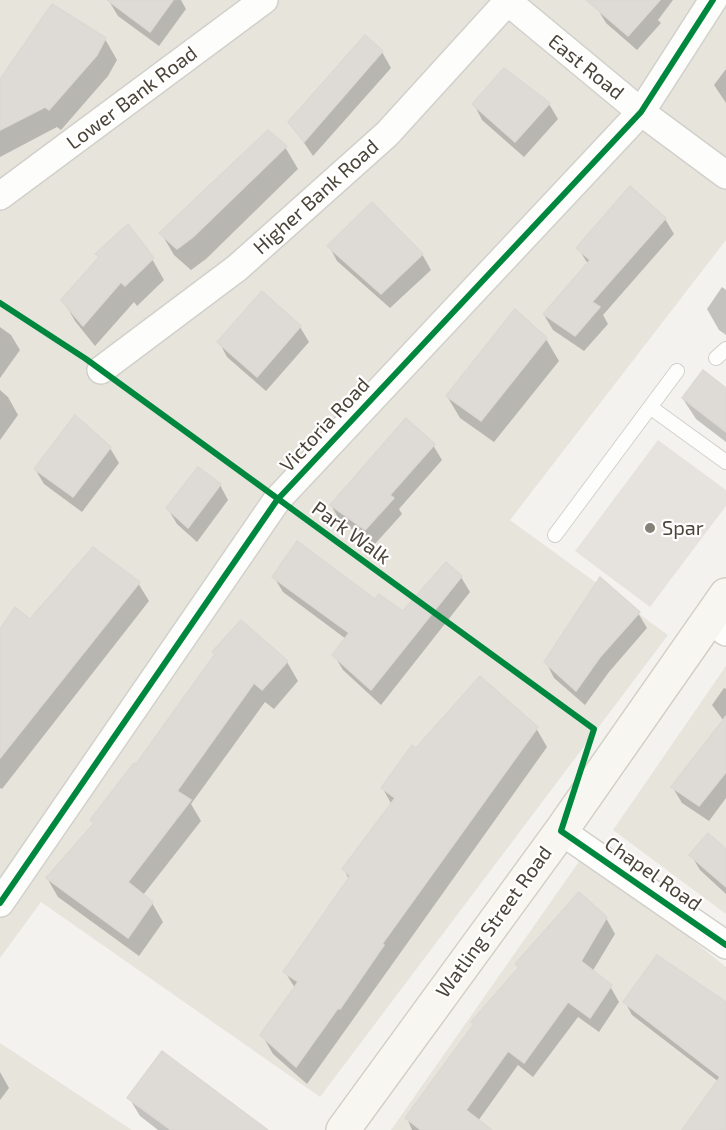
<!DOCTYPE html>
<style>
body{margin:0}
canvas{display:block;background:#f4f2ee}
</style>
<canvas width="726" height="1130"></canvas>
<script>
const ctx = document.querySelector('canvas').getContext('2d');
ctx.lineJoin = 'round';
function fillPath(path, color) {
  ctx.fillStyle = color;
  ctx.fill(path, 'evenodd');
}
function shape(rows) {
  const path = new Path2D();
  for (const r of rows) {
    path.moveTo(r[0], r[1]);
    for (let i = 2; i < r.length; i += 2) path.lineTo(r[i], r[i + 1]);
  }
  return path;
}
function strokePath(path, color, width, dash) {
  ctx.strokeStyle = color;
  ctx.lineWidth = width;
  ctx.lineCap = dash ? 'butt' : 'round';
  ctx.setLineDash(dash || []);
  ctx.stroke(path);
}
function drawText(font, color, halo, rows, align = 'center') {
  ctx.font = font + ' "Exo 2",sans-serif';
  ctx.lineWidth = 4.5;
  ctx.setLineDash([]);
  ctx.textBaseline = 'middle';
  ctx.strokeStyle = halo;
  ctx.fillStyle = color;
  for (const [text, x, y, turn = 0] of rows) {
    ctx.save();
    ctx.translate(x, y);
    ctx.rotate((+turn || 0) * Math.PI / 180);
    ctx.textAlign = isNaN(turn) ? turn : align;
    if (halo) ctx.strokeText(text, 0, 0);
    ctx.fillText(text, 0, 0);
    ctx.restore();
  }
}
const residential = shape([
 [0,0,726,0,726,240,510,520,668,635,320,1097,41,902,0,958],
 [726,666,726,914,613,830],
 [585,853,726,967,726,1130,391,1130],
 [0,1043,132,1130,0,1130]
]);
const parking = shape([
 [658,440,726,490,726,506,650,607,575,551]
]);
const shadow = shape([
 [181,0,186,9,159,46,118,16,109,1],
 [600,0,673,0,658,20,661,23,637,50,606,23,597,8],
 [105,39,117,60,108,76,61,130,57,127,0,157,0,91],
 [382,52,391,68,313,156,290,122],
 [726,69,726,103,714,85],
 [474,104,549,104,558,119,524,157,482,120],
 [285,147,298,169,206,259,191,270,174,255,161,233],
 [665,219,674,234,603,315,608,324,584,351,553,330,544,315,588,264,578,248],
 [329,246,422,254,431,270,390,308,337,261],
 [152,259,164,280,137,306,134,302,95,346,75,321,63,300],
 [722,287,726,290,726,335,719,330,707,309],
 [262,293,300,327,309,342,266,391,227,357,219,342],
 [0,327,11,335,20,350,0,378],
 [546,339,559,361,494,442,460,418,447,396],
 [726,388,726,442,696,419,683,399],
 [0,390,8,397,18,415,0,440],
 [433,445,442,460,399,509,402,514,374,545,340,521,331,505],
 [110,448,119,463,82,512,44,484,35,469],
 [220,485,228,500,197,542,177,524,168,509],
 [274,577,376,601,403,613,461,577,470,592,381,705,343,670,334,655,346,639,283,592],
 [600,579,638,613,647,628,609,672,585,705,554,678,546,662,578,616,576,613],
 [138,583,149,601,2,789,0,788,0,631],
 [214,652,287,662,298,681,274,709,265,702,191,804,201,821,143,895,152,903,163,922,139,956,58,897,47,878,94,825,92,821,136,766,216,655],
 [724,688,726,689,726,724,712,705],
 [536,728,547,747,307,1084,273,1054,262,1035,295,988,285,972,349,879,344,870,392,805,383,789,417,750],
 [726,745,726,798,709,821,682,803,673,788],
 [726,851,726,894,700,870,691,855],
 [606,918,615,934,592,972,610,986,619,1002,599,1032,578,1017,533,1077,518,1065,478,1121,489,1130,412,1130,407,1118,475,1025,473,1022,519,969,516,964],
 [625,1002,726,1004,726,1130,682,1130,719,1082,632,1015],
 [0,1072,9,1088,0,1100],
 [129,1098,259,1130,158,1130,140,1116]
]);
const building = shape([
 [107,0,173,0,150,32,107,0],
 [586,0,660,0,628,36,586,0],
 [52,4,106,38,97,55,49,110,45,107,0,130,0,79,52,4],
 [365,35,383,51,304,142,288,122,365,35],
 [504,68,550,103,515,142,472,104,504,68],
 [268,130,287,146,193,237,177,249,159,233,268,130],
 [630,186,666,218,592,302,600,307,575,336,543,314,590,260,576,248,630,186],
 [372,202,423,254,381,294,327,246,372,202],
 [128,224,154,258,125,286,121,282,83,326,61,300,99,257,95,254,128,224],
 [262,291,301,326,257,377,217,342,262,291],
 [515,309,547,338,481,421,446,396,515,309],
 [703,370,726,388,726,432,682,398,703,370],
 [75,415,111,447,73,497,34,469,75,415],
 [406,418,435,444,390,495,394,498,365,530,330,505,406,418],
 [198,467,221,484,188,528,166,508,198,467],
 [297,541,375,599,379,594,403,611,446,562,462,576,371,690,332,655,349,633,272,577,297,541],
 [93,547,140,582,0,758,0,629,15,607,30,619,93,547],
 [600,577,640,612,600,657,576,691,544,662,600,577],
 [241,620,288,661,262,690,254,683,177,791,191,800,128,882,153,902,128,938,46,878,94,823,90,820,134,763,136,764,215,654,212,652,241,620],
 [480,676,538,727,382,944,384,945,340,1009,338,1008,296,1067,260,1035,298,982,283,972,350,876,342,869,395,798,381,788,412,745,416,748,480,676],
 [726,716,726,772,699,806,671,787,726,716],
 [708,833,726,849,726,887,689,855,708,833],
 [579,892,607,917,581,961,612,985,590,1018,568,1002,524,1063,508,1051,466,1110,492,1130,421,1130,405,1118,474,1024,471,1022,519,967,515,964,579,892],
 [657,955,726,1002,726,1130,682,1130,720,1077,623,1002,657,955],
 [162,1051,268,1130,171,1130,127,1098,162,1051]
]);
const service = shape([
 [716,358,726,349],
 [650,407,726,462],
 [555,535,677,371]
]);
const minor = shape([
 [506,0,641,112,726,175],
 [0,196,264,0],
 [101,370,237,268,387,134,509,0],
 [709,619,726,632],
 [561,831,726,945],
 [0,903,277,500,641,112,713,0]
]);
const secondary = shape([
 [343,1130,561,831,726,595]
]);
const cycleway = shape([
 [0,303,86,359,594,729,561,831,726,945],
 [0,903,277,500,641,112,713,0]
]);
const markers = [
 [650,528,6,"#868178"]
];
const streetNames = [
 ["East Road",586,67,39],
 ["Lower Bank Road",132,98,-37],
 ["Higher Bank Road",316,197,-42],
 ["Victoria Road",325,425,-47],
 ["Park Walk",351,533,36],
 ["Chapel Road",653,874,35],
 ["Watling Street Road",494,922,-54]
];
const poiNames = [
 ["Spar",662,528]
];
fillPath(residential, '#e7e4dc');
fillPath(parking, '#e6e3df');
fillPath(shadow, '#0003');
fillPath(building, '#dedbd6');
strokePath(building, '#dcd9d4', 1.5);
strokePath(service, '#d2d0cb', 16);
strokePath(minor, '#d2d0cb', 30);
strokePath(secondary, '#d3cfc5', 36);
strokePath(service, '#fdfdfc', 14);
strokePath(minor, '#fdfdfc', 27);
strokePath(secondary, '#f7f6f1', 33);
strokePath(cycleway, '#00873e', 6);
for (const [x, y, r, color] of markers) {
  const dot = new Path2D();
  dot.arc(x, y, r, 0, 2 * Math.PI);
  ctx.fillStyle = color;
  ctx.fill(dot);
  strokePath(dot, '#fff', 2);
}
drawText('20px', '#4b4439', '#fff', streetNames);
drawText('20px', '#4b4439', '#fff', poiNames, 'left');
</script>
